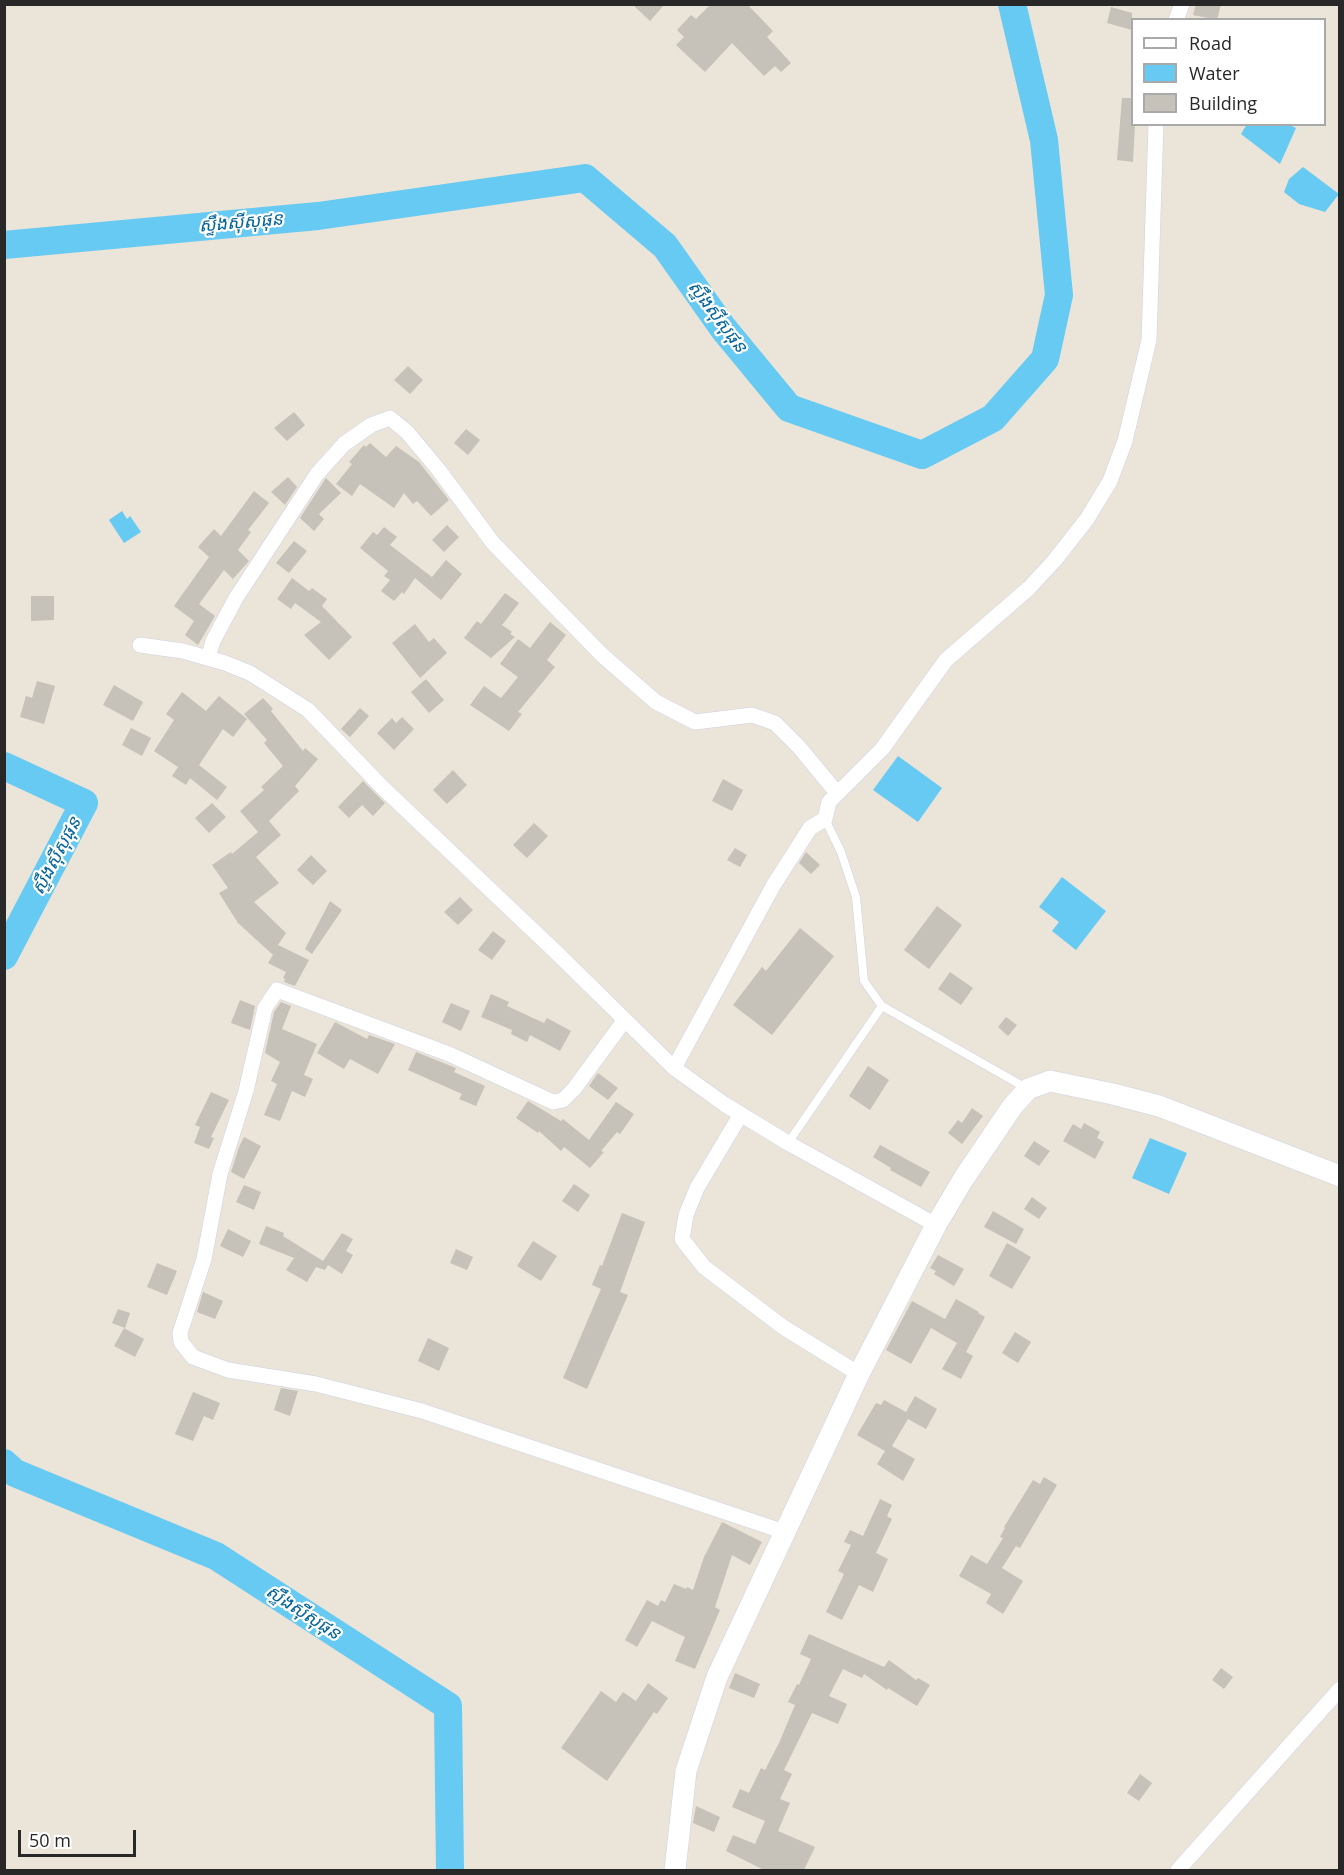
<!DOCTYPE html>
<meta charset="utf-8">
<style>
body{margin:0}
#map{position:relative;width:1344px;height:1875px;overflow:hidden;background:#ebe4d9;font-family:"Open Sans",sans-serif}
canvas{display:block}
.frame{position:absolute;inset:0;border:6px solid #282828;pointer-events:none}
.legend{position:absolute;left:1131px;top:18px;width:195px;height:108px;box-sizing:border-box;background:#fff;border:2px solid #a9a9a9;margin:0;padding:8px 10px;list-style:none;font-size:18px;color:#282828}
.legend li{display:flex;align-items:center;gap:12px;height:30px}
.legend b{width:30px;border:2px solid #a9a9a9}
.scale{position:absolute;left:18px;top:1830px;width:118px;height:27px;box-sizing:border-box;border:3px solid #282828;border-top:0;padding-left:8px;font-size:18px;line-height:21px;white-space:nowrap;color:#282828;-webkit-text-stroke:4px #fff;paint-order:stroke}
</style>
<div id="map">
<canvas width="1344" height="1875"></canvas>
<div class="frame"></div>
<ul class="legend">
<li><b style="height:8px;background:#fff"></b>Road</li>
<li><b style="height:16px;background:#66caf3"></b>Water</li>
<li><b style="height:16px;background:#c6c1b9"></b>Building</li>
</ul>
<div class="scale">50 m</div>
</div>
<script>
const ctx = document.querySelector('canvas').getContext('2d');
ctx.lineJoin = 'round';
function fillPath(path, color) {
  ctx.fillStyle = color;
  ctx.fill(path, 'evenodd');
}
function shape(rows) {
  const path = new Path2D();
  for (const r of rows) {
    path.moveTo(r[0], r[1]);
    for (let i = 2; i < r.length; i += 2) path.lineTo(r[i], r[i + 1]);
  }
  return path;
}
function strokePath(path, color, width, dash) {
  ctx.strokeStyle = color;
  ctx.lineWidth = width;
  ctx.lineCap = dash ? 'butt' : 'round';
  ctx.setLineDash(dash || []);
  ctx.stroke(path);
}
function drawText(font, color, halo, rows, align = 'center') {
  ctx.font = font + ' "Open Sans","Noto Sans Khmer",sans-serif';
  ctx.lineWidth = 4.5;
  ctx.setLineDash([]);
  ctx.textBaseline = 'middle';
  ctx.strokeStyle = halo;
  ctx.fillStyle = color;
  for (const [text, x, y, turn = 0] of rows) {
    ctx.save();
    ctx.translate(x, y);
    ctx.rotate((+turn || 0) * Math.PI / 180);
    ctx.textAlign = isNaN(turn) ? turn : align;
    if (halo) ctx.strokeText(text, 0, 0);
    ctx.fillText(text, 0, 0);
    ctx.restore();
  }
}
const water = shape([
 [1247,124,1290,125,1296,128,1280,164,1241,134],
 [1303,167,1339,194,1325,212,1299,204,1284,192,1289,179],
 [122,511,127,519,130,516,141,532,124,543,109,520],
 [898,756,942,788,918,822,873,790],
 [1062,877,1106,911,1076,950,1052,931,1059,922,1039,907],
 [1150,1138,1187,1153,1169,1194,1132,1178]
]);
const river = shape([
 [4,245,318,216,585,178,665,246,723,328,789,408,922,455,993,418,1045,359,1059,295,1044,140,1012,4],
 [4,766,84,803,4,956],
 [4,1463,15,1473,216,1556,448,1706,450,1870]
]);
const building = shape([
 [632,4,665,4,650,21],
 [711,4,747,4,773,31,767,37,791,63,781,72,775,66,764,76,732,43,705,72,676,45,684,37,677,30,691,15,696,19],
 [1196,4,1221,4,1217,20,1193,15],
 [1111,7,1132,13,1132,30,1107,23],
 [1122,98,1132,98,1132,124,1135,124,1133,162,1117,160],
 [408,366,423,380,410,394,394,380],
 [294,412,305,425,287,441,274,428],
 [466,429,480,440,468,455,454,443],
 [370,443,386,457,396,446,419,462,449,500,431,516,417,501,413,504,404,493,394,508,360,484,352,496,336,484,352,464,349,462,364,445,366,447],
 [288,477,297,487,285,505,271,492],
 [326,478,341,493,319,514,324,519,314,531,300,518],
 [254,491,269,503,248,530,251,532,238,550,249,561,233,579,224,570,199,604,215,616,198,645,185,635,194,621,174,606,209,557,198,547,214,529,221,536],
 [447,525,459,537,444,552,432,540],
 [384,527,397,537,390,545,432,577,446,560,462,574,441,600,415,578,404,594,402,592,394,601,381,591,390,580,384,576,388,571,360,548,373,532,377,535],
 [294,541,307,551,289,573,276,563],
 [292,578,309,591,312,588,327,599,322,606,352,637,329,660,304,635,321,622,295,603,291,609,277,599],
 [505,593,519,603,502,625,512,632,510,634,515,637,491,658,464,638,477,621,481,624],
 [31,596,54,596,54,620,31,621],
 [550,622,566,635,547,660,555,667,518,712,522,714,509,731,470,705,484,686,501,698,518,677,500,664,518,639,530,648],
 [415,624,429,642,434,638,447,653,420,678,392,643],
 [426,679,444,700,429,713,411,692],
 [37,681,55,686,44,724,20,717,26,696,32,698],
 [114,685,143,702,133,721,103,705],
 [182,692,206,711,219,696,247,719,233,737,223,729,199,765,227,787,217,800,190,778,186,785,172,776,178,767,154,751,174,720,166,714],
 [263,698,273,709,271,711,303,751,305,748,318,759,295,786,299,791,269,821,281,835,256,857,279,883,254,902,286,933,278,945,309,960,295,986,284,982,285,979,283,978,286,972,268,963,273,955,238,923,219,893,228,888,212,865,231,852,232,854,258,832,240,811,264,790,261,787,283,766,264,743,267,740,244,714],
 [360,708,369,716,350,737,341,729],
 [402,717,414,729,394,750,377,733,392,718,396,723],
 [131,728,151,738,142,756,122,745],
 [453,770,467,785,447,804,433,790],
 [723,779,743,790,732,811,712,801],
 [363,781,385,803,373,816,362,805,349,818,338,807],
 [212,803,226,817,209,833,195,818],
 [534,823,548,836,527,858,513,845],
 [735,848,747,855,740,867,727,860],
 [806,852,820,865,811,874,799,863],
 [311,855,327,871,313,885,297,870],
 [460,897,473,910,458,925,444,912],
 [330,901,342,910,312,954,305,949],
 [937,906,962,925,929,969,904,950],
 [800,928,834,956,772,1035,733,1005,762,967,766,971],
 [493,931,506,941,492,960,478,950],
 [950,972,973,988,961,1005,938,989],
 [491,994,509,1002,507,1006,544,1023,547,1018,571,1031,560,1051,530,1035,527,1042,511,1034,512,1030,481,1017],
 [240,1000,255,1006,250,1030,231,1023],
 [281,1002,291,1006,282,1029,317,1044,304,1075,313,1079,305,1097,292,1091,280,1121,264,1115,277,1084,271,1081,280,1062,265,1053,274,1012],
 [451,1003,470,1011,461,1031,442,1022],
 [1006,1017,1017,1025,1008,1036,998,1027],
 [335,1022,367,1039,369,1035,395,1044,378,1074,350,1059,344,1069,317,1053],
 [416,1052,456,1068,454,1072,485,1086,476,1106,459,1099,462,1094,408,1070],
 [868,1066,889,1080,870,1110,849,1096],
 [598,1073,618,1088,608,1100,589,1086],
 [211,1092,229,1100,211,1137,214,1138,209,1149,194,1143,200,1127,195,1125],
 [528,1101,561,1121,563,1119,589,1140,616,1102,634,1114,620,1134,617,1132,601,1151,604,1152,590,1168,564,1147,561,1151,539,1131,538,1133,516,1118],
 [972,1108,983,1116,962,1144,948,1133,958,1120,962,1123],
 [1084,1123,1100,1132,1097,1138,1104,1142,1095,1159,1063,1141,1073,1124,1081,1129],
 [244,1137,261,1146,244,1179,231,1172,239,1147],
 [1034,1141,1050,1151,1039,1166,1024,1156],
 [880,1145,930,1172,921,1187,890,1170,891,1168,873,1157],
 [574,1184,590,1195,578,1212,562,1201],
 [244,1185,261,1192,254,1210,236,1202],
 [1032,1197,1047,1208,1039,1219,1024,1209],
 [993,1211,1024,1229,1016,1244,984,1227],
 [622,1213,645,1222,620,1292,628,1295,587,1389,563,1378,601,1289,592,1285,600,1265,602,1266],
 [266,1226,284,1233,283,1236,323,1261,342,1233,353,1239,346,1251,353,1255,342,1274,328,1265,325,1270,316,1267,307,1282,286,1270,294,1258,259,1244],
 [228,1229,251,1241,243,1257,220,1246],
 [533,1241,557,1256,541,1281,517,1266],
 [1007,1243,1031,1257,1012,1289,989,1276],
 [456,1249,473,1257,467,1270,450,1263],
 [938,1255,964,1269,954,1286,934,1274,936,1271,930,1268],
 [157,1263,177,1271,167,1295,147,1287],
 [203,1292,223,1301,215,1319,197,1312],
 [956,1299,979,1312,978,1313,985,1317,966,1352,973,1356,961,1379,942,1369,957,1343,931,1328,911,1364,886,1350,912,1301,945,1319],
 [118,1309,130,1313,125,1328,112,1323],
 [124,1328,144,1339,135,1357,114,1346],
 [1015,1332,1031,1342,1018,1363,1002,1353],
 [428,1338,449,1348,439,1371,418,1361],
 [281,1388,298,1391,290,1416,274,1410],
 [193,1392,220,1403,213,1420,204,1416,193,1441,175,1434],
 [915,1396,937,1409,926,1429,908,1419,892,1446,915,1459,903,1481,877,1464,885,1451,857,1435,876,1403,881,1405,884,1400,906,1412],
 [1044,1477,1057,1485,1020,1548,1016,1546,1002,1568,1023,1581,1003,1614,986,1603,991,1594,959,1576,971,1555,987,1564,1003,1538,1000,1537,1005,1528,1004,1527,1033,1480,1040,1484],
 [880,1499,892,1505,887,1516,892,1519,876,1553,888,1559,873,1592,859,1585,842,1620,826,1612,844,1574,838,1571,851,1545,844,1542,850,1530,863,1536],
 [722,1522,762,1542,750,1565,732,1555,715,1607,720,1610,695,1669,675,1661,685,1637,652,1621,637,1647,625,1640,647,1600,658,1606,661,1600,665,1602,674,1584,686,1589,687,1587,693,1590,704,1557],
 [809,1634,884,1667,889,1660,916,1680,918,1678,930,1685,917,1706,888,1688,887,1690,864,1674,862,1678,843,1669,829,1696,847,1704,838,1724,812,1713,784,1770,792,1774,780,1799,790,1803,778,1831,815,1847,804,1870,764,1870,726,1851,733,1835,755,1844,765,1821,732,1807,740,1789,749,1793,761,1768,765,1770,779,1743,795,1705,788,1702,797,1684,799,1685,811,1659,800,1654],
 [1221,1668,1233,1677,1224,1689,1212,1680],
 [735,1673,760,1684,754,1698,729,1688],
 [648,1683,668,1698,657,1714,654,1712,607,1781,561,1748,601,1691,616,1702,623,1692,636,1701],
 [1140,1774,1152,1783,1139,1801,1127,1793],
 [696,1806,720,1817,714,1832,693,1823]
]);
const lane = shape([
 [825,819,841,852,856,897,864,981,882,1006,1026,1088],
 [788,1143,882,1006]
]);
const street = shape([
 [1176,20,1182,4],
 [140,645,183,651,225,663,250,673,308,710,382,787,559,955,674,1068,724,1104,788,1143,936,1225],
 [208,658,213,641,236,598,317,474,344,444,371,425,390,418,407,432,438,469,493,543,602,655,656,702,695,722,752,715,775,723,799,747,837,793],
 [624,1021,574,1089,563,1100,553,1102,449,1054,277,990,265,1008,246,1091,220,1174,204,1259,180,1333,181,1342,193,1357,228,1370,316,1384,422,1411,785,1532],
 [674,1068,773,886,810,828,825,819,829,802,882,749,946,660,1029,588,1054,561,1087,519,1110,481,1125,441,1149,340,1156,124],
 [741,1114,697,1188,686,1215,682,1239,704,1267,783,1327,859,1374],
 [1178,1870,1340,1689]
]);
const secondary = shape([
 [675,1870,686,1771,717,1677,859,1374,936,1225,964,1178,1012,1107,1028,1089,1050,1081,1113,1094,1159,1106,1340,1176]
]);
const waterNames = [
 ["ស្ទឹងស៊ីសុផុន",241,223,-5],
 ["ស្ទឹងស៊ីសុផុន",717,317,53],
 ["ស្ទឹងស៊ីសុផុន",57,856,-62],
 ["ស្ទឹងស៊ីសុផុន",303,1613,33]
];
fillPath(water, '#66caf3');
strokePath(river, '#66caf3', 28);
fillPath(building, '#c6c1b9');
strokePath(lane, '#ced1e2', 9);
strokePath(street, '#ced1e2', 16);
strokePath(secondary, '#ced1e2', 22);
strokePath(lane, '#fff', 8);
strokePath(street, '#fff', 15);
strokePath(secondary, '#fff', 21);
drawText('italic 18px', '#08669c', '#fff', waterNames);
</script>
